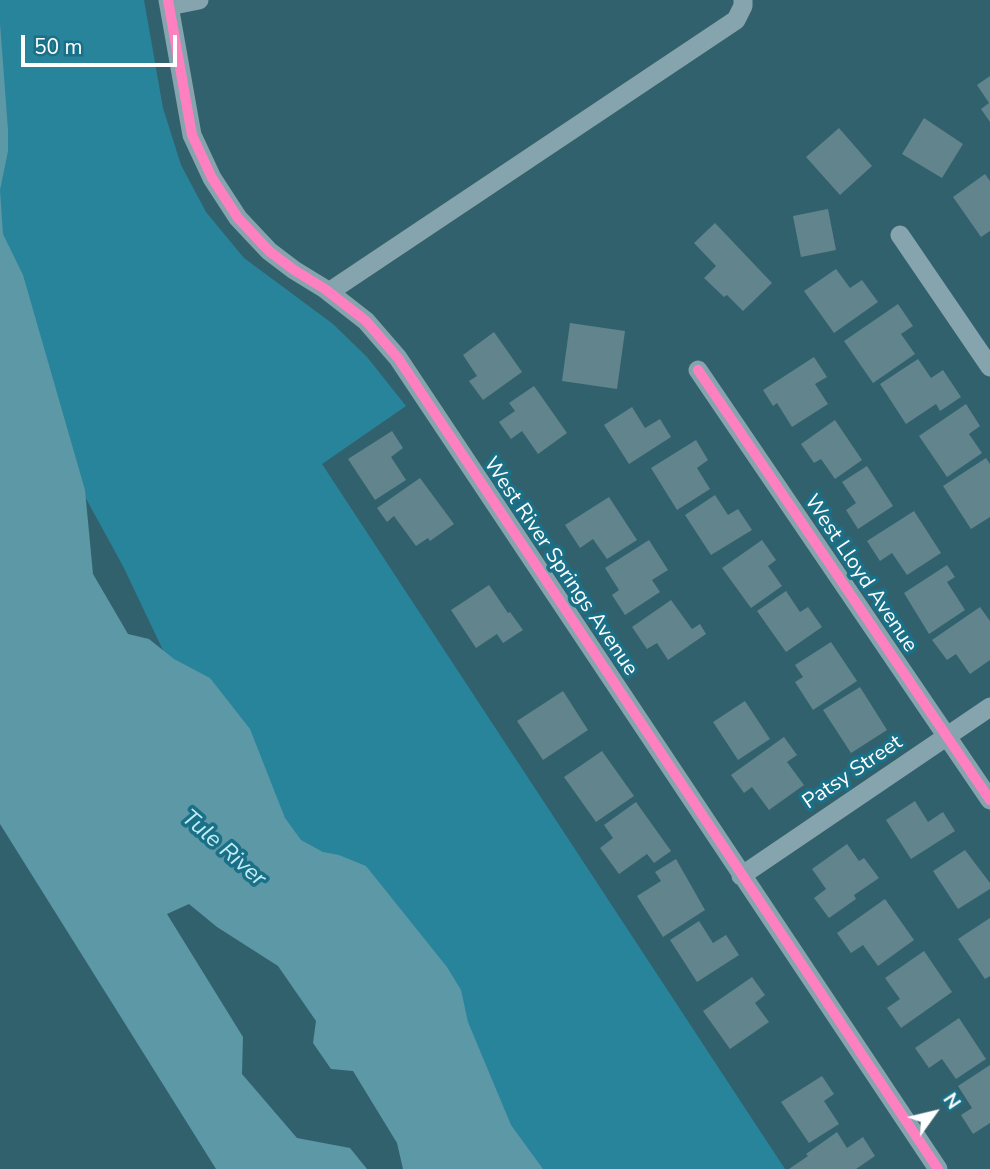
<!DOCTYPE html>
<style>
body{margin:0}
#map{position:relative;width:990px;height:1169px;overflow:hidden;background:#32616e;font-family:"Nunito Sans",sans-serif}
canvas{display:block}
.north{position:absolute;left:899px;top:1078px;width:70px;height:70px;-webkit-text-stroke:5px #1a7086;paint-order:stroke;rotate:56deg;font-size:19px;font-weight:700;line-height:28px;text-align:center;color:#fff}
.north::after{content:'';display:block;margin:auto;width:24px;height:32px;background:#fff;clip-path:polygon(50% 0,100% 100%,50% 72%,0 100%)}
.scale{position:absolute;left:21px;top:35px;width:156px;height:32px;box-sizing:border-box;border:4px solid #fff;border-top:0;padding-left:9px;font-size:21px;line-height:24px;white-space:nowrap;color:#fff;-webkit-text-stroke:5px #1a7086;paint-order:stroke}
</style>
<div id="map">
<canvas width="990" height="1169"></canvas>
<div class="north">N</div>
<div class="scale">50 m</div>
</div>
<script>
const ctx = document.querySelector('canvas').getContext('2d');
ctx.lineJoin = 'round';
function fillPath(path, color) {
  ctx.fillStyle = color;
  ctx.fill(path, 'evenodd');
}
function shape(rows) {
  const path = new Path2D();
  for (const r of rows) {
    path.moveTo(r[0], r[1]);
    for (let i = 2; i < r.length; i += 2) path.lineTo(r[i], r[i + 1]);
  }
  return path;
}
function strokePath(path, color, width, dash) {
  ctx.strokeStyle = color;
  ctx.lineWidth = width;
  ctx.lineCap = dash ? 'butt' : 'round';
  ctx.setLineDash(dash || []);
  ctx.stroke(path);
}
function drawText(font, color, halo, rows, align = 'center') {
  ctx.font = font + ' "Nunito Sans",sans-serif';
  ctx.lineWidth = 7;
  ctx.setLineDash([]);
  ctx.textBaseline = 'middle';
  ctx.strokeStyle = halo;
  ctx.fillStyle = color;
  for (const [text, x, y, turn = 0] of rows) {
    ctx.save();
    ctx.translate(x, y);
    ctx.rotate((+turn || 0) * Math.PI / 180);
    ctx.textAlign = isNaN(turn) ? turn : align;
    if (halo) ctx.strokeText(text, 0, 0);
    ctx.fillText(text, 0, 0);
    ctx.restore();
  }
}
const green = shape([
 [0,0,144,0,163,108,181,165,206,212,244,258,333,324,367,357,406,406,322,464,785,1169,505,1169,238,808,123,566,0,342]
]);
const water = shape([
 [0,23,8,130,8,151,0,190,3,234,23,275,85,490,93,574,128,634,149,639,174,659,210,678,250,729,285,818,301,840,323,852,339,855,366,866,447,967,461,990,468,1022,511,1125,543,1169,403,1169,397,1143,353,1071,331,1069,313,1043,316,1021,278,966,217,927,189,904,167,914,243,1037,242,1074,297,1138,350,1148,367,1169,216,1169,0,824]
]);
const building = shape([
 [990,76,990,122,981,109,989,103,977,85],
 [924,118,963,144,942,178,902,154],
 [839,128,872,166,840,195,806,157],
 [985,174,990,181,990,231,981,237,953,197],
 [828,209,836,250,801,257,793,216],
 [715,223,772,283,743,311,727,295,724,297,704,278,716,266,694,243],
 [836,269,850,288,862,280,878,302,834,333,804,291],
 [898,304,913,326,901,334,915,354,873,383,844,341],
 [570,323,625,331,617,389,562,381],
 [494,332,522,372,483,400,469,381,477,376,463,355],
 [814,357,827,377,815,384,828,404,792,427,777,403,773,406,763,390],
 [918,359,931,378,943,370,961,397,940,411,936,404,906,424,880,384],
 [534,386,567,433,538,454,522,431,511,439,499,422,515,411,509,403],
 [966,404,980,426,969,434,982,453,947,477,919,436],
 [632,407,645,428,660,419,671,437,629,464,604,425],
 [835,420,862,460,835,479,821,459,814,463,801,444],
 [392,431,403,448,391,457,406,480,375,500,348,459],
 [696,440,708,460,697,468,710,489,677,510,651,468],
 [986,458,990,464,990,517,971,529,943,486],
 [867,466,893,506,858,529,846,510,856,503,842,482],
 [420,478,454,524,430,541,428,538,416,546,394,516,387,522,377,508],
 [715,495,728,515,738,509,752,530,711,555,685,515],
 [609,497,637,540,607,559,593,539,580,548,565,525],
 [914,511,941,553,907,575,892,553,880,561,867,541],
 [649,540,668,570,652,580,660,592,625,615,612,595,619,590,605,568],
 [762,540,776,560,768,566,782,586,751,608,722,568],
 [947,565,955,577,947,582,965,610,929,634,904,593],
 [489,585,508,613,510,612,523,630,503,643,497,634,476,648,451,610],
 [786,591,800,612,808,607,822,627,786,652,757,611],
 [671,600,692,629,700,624,706,634,668,660,657,643,647,649,632,627],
 [980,607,990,621,990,660,970,674,956,654,947,660,932,640],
 [831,642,857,681,813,710,795,682,803,677,795,665],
 [860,687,887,730,851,753,823,710],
 [563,691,588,730,543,760,517,721],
 [745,701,770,739,738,760,713,722],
 [784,737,797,755,787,762,804,785,769,810,752,787,744,793,731,775],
 [602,751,634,796,596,822,564,777],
 [915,801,928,822,943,812,955,831,911,859,886,820],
 [636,802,671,851,654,863,647,854,619,874,600,848,613,838,604,825],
 [847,844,859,861,864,858,879,878,854,895,856,899,829,918,814,898,826,889,812,869],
 [965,850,990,883,990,889,958,909,933,871],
 [676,859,705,910,663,937,637,896,661,881,655,872],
 [885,899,914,940,878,966,863,945,851,953,837,933],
 [990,918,990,976,985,979,958,939],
 [699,921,713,943,726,935,739,955,697,982,670,940],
 [924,951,952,992,901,1028,887,1008,900,999,885,978],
 [752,977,765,995,755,1003,769,1022,730,1049,703,1011],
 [959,1018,986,1059,956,1079,942,1059,929,1068,915,1048],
 [990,1065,990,1123,973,1134,961,1115,972,1108,958,1086],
 [822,1076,834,1094,824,1101,839,1124,809,1143,781,1102],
 [837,1132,847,1148,863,1137,875,1156,856,1169,789,1169,808,1156,806,1154]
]);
const minor = shape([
 [168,0,192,135,212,178,238,218,269,251,294,270,325,289,366,321,398,358,938,1169],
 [169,6,199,0],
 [900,235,990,367],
 [329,292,736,20,743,6,743,0],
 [698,370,990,800],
 [741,876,990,707]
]);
const cycleway = shape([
 [168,0,192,135,212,178,238,218,269,251,294,270,325,289,366,321,398,358,938,1169],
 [698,370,990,800]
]);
const streetNames = [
 ["West River Springs Avenue",560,567,56],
 ["West Lloyd Avenue",860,574,56],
 ["Patsy Street",853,773,-34]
];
const waterNames = [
 ["Tule River",223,849,41]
];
fillPath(green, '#28849a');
fillPath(water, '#5c98a6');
fillPath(building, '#61848d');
strokePath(minor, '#86a4ad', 19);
strokePath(cycleway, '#ff80c0', 10);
drawText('21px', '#fff', '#1a7086', streetNames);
drawText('italic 23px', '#c2edf6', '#1a7086', waterNames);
</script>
